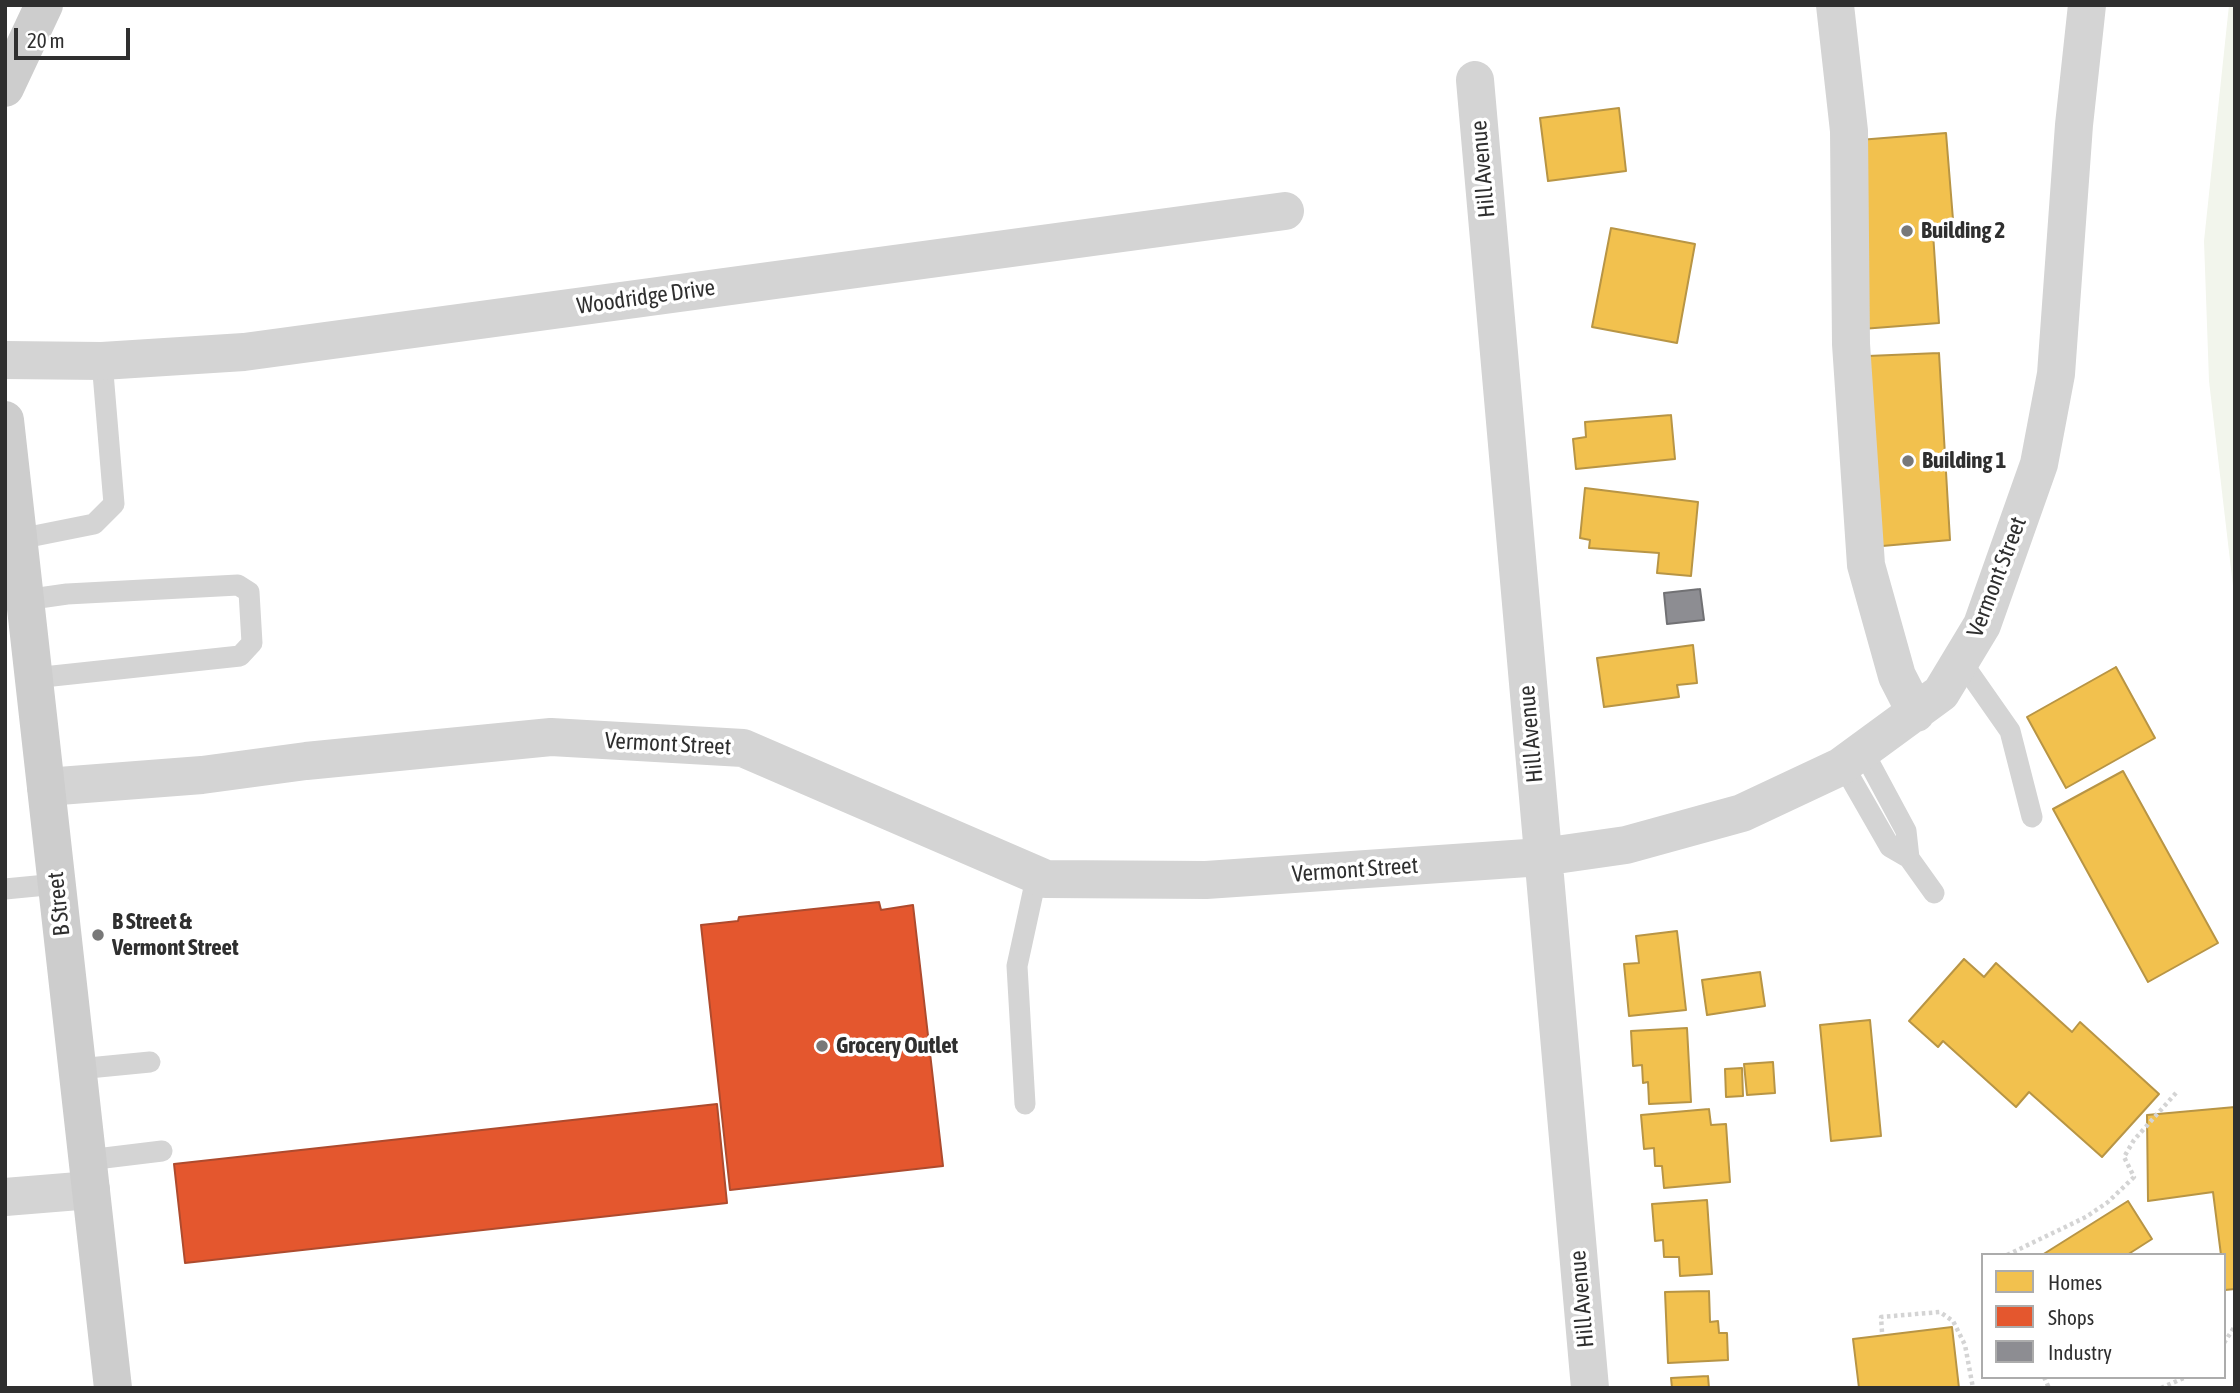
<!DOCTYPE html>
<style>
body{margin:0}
#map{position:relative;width:2240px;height:1393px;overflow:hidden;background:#fff;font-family:"Asap Condensed",sans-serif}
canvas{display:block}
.frame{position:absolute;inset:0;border:7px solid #2f2f2f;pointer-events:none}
.legend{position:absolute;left:1981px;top:1253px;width:245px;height:126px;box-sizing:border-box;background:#fff;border:2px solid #acacac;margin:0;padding:9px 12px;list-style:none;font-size:21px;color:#2f2f2f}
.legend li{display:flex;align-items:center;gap:14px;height:35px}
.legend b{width:35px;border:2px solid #acacac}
.scale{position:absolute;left:14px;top:28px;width:116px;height:32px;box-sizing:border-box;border:4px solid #2f2f2f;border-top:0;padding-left:9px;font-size:21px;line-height:24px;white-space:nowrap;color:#2f2f2f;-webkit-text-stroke:5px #fff;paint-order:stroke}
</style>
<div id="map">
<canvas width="2240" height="1393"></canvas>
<div class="frame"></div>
<ul class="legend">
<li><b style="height:19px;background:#f2c14e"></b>Homes</li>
<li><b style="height:19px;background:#e4572e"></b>Shops</li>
<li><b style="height:19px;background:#8d8d92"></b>Industry</li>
</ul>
<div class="scale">20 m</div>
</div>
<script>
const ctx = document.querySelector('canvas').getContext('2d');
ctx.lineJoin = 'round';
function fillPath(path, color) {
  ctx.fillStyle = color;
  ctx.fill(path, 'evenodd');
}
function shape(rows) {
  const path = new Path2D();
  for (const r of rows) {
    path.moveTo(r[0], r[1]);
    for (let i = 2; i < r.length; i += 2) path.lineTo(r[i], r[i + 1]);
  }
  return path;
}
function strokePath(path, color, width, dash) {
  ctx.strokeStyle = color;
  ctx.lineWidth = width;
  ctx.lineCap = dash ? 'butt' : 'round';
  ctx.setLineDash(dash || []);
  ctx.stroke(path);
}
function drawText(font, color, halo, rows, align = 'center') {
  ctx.font = font + ' "Asap Condensed",sans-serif';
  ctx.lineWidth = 7;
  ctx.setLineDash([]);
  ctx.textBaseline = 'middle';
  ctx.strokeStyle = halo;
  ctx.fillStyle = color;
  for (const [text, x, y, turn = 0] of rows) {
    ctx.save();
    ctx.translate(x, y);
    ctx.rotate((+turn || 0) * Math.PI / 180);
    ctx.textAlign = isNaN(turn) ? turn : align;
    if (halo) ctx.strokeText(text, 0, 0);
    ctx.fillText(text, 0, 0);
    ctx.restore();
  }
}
const green = shape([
 [2229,5,2235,5,2235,603,2209,381,2204,241]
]);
const homes = shape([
 [1619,108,1626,171,1548,181,1540,118,1619,108],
 [1946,133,1954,232,1933,233,1939,323,1862,329,1859,140,1946,133],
 [1611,228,1695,244,1677,343,1592,327,1611,228],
 [1939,353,1950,540,1871,547,1868,356,1939,353],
 [1671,415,1675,459,1576,469,1573,439,1586,437,1585,422,1671,415],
 [1585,488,1698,502,1691,576,1657,573,1659,553,1589,548,1590,540,1580,538,1585,488],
 [1693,645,1697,683,1677,685,1679,697,1604,707,1597,658,1693,645],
 [2116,667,2155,738,2066,788,2027,717,2116,667],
 [2123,771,2218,943,2148,982,2053,809,2123,771],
 [1677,931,1686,1010,1629,1016,1624,964,1639,963,1636,936,1677,931],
 [1964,959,1984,977,1996,963,2072,1032,2080,1022,2159,1094,2102,1157,2029,1092,2016,1107,1943,1041,1938,1047,1909,1021,1964,959],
 [1760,972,1765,1006,1707,1015,1702,980,1760,972],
 [1870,1020,1881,1136,1831,1141,1820,1025,1870,1020],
 [1687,1028,1691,1102,1649,1104,1648,1082,1643,1083,1642,1065,1633,1066,1631,1031,1687,1028],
 [1773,1062,1775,1093,1747,1095,1744,1064,1773,1062],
 [1742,1068,1743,1096,1726,1097,1725,1069,1742,1068],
 [2235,1107,2235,1289,2225,1290,2224,1255,2221,1255,2213,1192,2148,1201,2147,1115,2235,1107],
 [1709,1109,1711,1125,1726,1124,1730,1182,1664,1188,1662,1166,1655,1166,1654,1148,1644,1149,1641,1115,1709,1109],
 [1707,1200,1712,1274,1680,1276,1679,1257,1664,1257,1663,1240,1655,1241,1652,1204,1707,1200],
 [2128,1201,2152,1239,2127,1255,2042,1255,2128,1201],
 [1709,1291,1710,1322,1718,1321,1719,1333,1727,1333,1728,1360,1668,1363,1665,1292,1709,1291],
 [1952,1327,1959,1388,1859,1388,1853,1339,1952,1327],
 [1708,1376,1709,1388,1672,1388,1671,1378,1708,1376]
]);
const shops = shape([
 [879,902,881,910,913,905,943,1166,730,1190,701,925,738,921,739,917,879,902],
 [717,1104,727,1203,185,1263,174,1164,717,1104]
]);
const industry = shape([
 [1700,589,1704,620,1667,624,1664,593,1700,589]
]);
const path = shape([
 [2007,1255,2086,1217,2108,1202,2134,1177,2124,1157,2134,1140,2176,1093],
 [1882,1332,1881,1317,1940,1312,1953,1321,1965,1345,1973,1388],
 [2224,1343,2235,1326],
 [2044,1377,2049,1388],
 [2161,1388,2186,1377]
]);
const lane = shape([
 [19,539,94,524,114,504,102,361],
 [25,600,67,594,238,585,249,592,252,643,240,656,34,678],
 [1961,661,2010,731,2032,817],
 [1863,751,1906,831,1909,858],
 [1843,765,1890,847,1909,858,1934,893],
 [5,889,57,884],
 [78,1069,150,1062],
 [1025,1104,1017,966,1037,874],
 [88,1160,162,1151]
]);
const street = shape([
 [1835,5,1849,131,1851,344,1866,565,1897,676,1916,713],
 [1475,80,1590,1388],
 [5,360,102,361,244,352,1285,211],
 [46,787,202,775,306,761,551,737,743,748,1046,879,1206,880,1542,857,1626,845,1742,813,1840,767,1941,693,1982,625,2039,464,2056,374,2074,125,2087,5],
 [5,1197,91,1190]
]);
const secondary = shape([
 [5,88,44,5],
 [5,420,113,1388]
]);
const markers = [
 [1907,231,7,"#787878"],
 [1908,461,7,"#787878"],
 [98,935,7,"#787878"],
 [822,1046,7,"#787878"]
];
const streetNames = [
 ["Hill Avenue",1483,169,-95],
 ["Woodridge Drive",646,297,-8],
 ["Vermont Street",1997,577,-69],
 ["Hill Avenue",1531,734,-95],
 ["Vermont Street",668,744,3],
 ["Vermont Street",1355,870,-4],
 ["B Street",59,904,-96],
 ["Hill Avenue",1582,1299,-95]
];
const poiNames = [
 ["Building 2",1921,231],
 ["Building 1",1922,461],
 ["B Street &",112,922],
 ["Vermont Street",112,948],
 ["Grocery Outlet",836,1046]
];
fillPath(green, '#f2f5ec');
fillPath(homes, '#f2c14e');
strokePath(homes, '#b89545', 2);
fillPath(shops, '#e4572e');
strokePath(shops, '#ae4b2e', 2);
fillPath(industry, '#8d8d92');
strokePath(industry, '#717174', 2);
strokePath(path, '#d4d4d4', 4.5, [3.5, 3.5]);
strokePath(lane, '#d4d4d4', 21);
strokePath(street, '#d4d4d4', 38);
strokePath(secondary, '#cdcdcd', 38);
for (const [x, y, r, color] of markers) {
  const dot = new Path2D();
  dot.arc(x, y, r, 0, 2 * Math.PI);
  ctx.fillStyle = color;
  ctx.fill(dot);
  strokePath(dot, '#fff', 2.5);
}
drawText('23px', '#2f2f2f', '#fff', streetNames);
drawText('bold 23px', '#2f2f2f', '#fff', poiNames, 'left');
</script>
